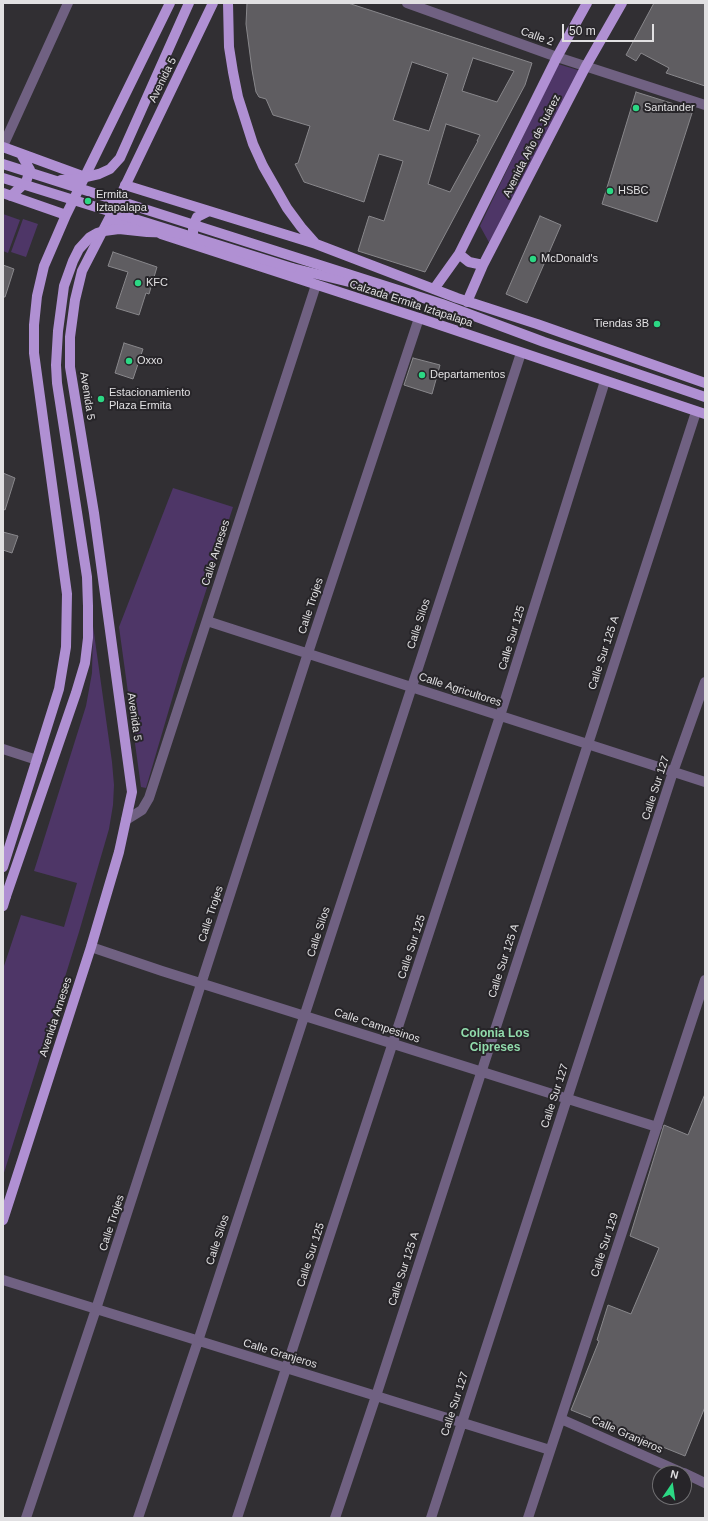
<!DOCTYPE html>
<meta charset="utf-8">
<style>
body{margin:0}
#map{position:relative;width:708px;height:1521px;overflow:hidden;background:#312f33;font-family:Helvetica,sans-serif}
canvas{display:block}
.frame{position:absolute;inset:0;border:4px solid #e1e0e2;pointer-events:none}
.north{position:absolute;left:652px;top:1465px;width:40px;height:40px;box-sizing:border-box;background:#272529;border:1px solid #717073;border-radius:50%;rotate:13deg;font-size:11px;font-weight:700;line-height:16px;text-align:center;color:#e1e0e2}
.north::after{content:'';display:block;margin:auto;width:14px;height:18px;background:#2cd884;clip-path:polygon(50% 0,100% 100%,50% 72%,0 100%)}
.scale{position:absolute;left:562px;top:24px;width:92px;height:18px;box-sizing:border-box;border:2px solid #e1e0e2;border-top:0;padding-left:5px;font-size:12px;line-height:14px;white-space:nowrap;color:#e1e0e2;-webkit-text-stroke:3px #272529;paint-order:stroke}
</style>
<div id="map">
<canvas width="708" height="1521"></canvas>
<div class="frame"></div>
<div class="north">N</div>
<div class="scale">50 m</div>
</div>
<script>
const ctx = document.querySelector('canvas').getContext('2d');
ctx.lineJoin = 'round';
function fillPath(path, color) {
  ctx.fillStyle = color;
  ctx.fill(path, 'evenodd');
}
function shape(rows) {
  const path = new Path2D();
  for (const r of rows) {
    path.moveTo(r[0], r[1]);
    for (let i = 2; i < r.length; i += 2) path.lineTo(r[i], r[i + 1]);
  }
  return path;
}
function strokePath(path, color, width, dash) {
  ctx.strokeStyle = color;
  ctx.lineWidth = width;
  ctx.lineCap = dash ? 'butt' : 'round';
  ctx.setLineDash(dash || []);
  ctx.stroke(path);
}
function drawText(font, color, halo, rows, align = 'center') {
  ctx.font = font + ' Helvetica,sans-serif';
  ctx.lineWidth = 4;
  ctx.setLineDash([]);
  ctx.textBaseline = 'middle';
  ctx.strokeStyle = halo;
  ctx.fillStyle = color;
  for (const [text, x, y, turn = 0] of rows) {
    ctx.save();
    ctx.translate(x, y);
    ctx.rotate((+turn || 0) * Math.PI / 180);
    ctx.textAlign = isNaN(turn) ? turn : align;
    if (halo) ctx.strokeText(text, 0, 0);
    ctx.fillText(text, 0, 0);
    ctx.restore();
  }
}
const green = shape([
 [558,64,581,71,491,246,480,226],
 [3,214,20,220,8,253,3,251],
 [23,219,38,224,26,257,11,252],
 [173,488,233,507,182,665,146,788,141,787,119,627],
 [93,626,112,762,114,785,113,805,109,829,79,932,3,1176,3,969,21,915,64,927,77,883,34,871,86,706,92,673]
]);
const building = shape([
 [247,3,348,3,532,63,525,85,425,272,358,251,369,216,384,221,403,161,379,154,364,202,304,182,295,164,298,163,310,126,273,115,266,99,259,97,256,92,252,70,246,24,247,3],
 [473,58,514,71,497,102,462,91,473,58],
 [412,62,448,74,429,131,393,120,412,62],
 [446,124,480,135,477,141,478,141,450,192,428,184,446,124],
 [654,3,705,3,705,86,666,73,669,68,641,53,636,61,626,55,654,3],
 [636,92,693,110,657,222,602,204,636,92],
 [540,216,561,225,527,303,506,294,540,216],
 [113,252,157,267,149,294,146,293,139,315,116,308,128,272,108,266,113,252],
 [3,265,14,269,5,297,3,297,3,265],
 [124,343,143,349,133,379,115,373,124,343],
 [413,358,440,365,432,394,404,385,413,358],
 [3,473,15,478,5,510,3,509,3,473],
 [3,532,18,536,12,553,3,550,3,532],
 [705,1094,705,1407,685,1456,571,1410,599,1341,597,1340,608,1305,631,1314,659,1248,630,1236,664,1125,688,1135,705,1094]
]);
const minor = shape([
 [407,3,557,57,705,105],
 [3,146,68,3],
 [207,621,705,782],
 [3,749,37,760],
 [126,820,142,810,149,798,316,285],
 [91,947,162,971,657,1127],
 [3,1280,550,1450],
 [561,1419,683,1473],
 [684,1473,705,1483],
 [26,1518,96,1309,308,653,419,318],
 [138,1518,198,1341,521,353],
 [237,1518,500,716,605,381],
 [335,1518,376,1396,696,412],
 [431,1518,673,772,705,682],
 [528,1518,705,980]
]);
const major = shape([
 [228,3,229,47,233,72,238,97,253,144,263,166,287,208,301,227,316,244],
 [3,147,85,177],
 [125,185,316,244,457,298,537,324,705,383],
 [3,193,66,215],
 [11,196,26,182,30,170,21,154],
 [109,219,143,229],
 [161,234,419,318,705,414],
 [198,243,193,235,193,226,197,217,209,211],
 [459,254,469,262,483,265],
 [292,268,386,291],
 [434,289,459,254,557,57,587,3],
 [467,302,483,265,586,66,622,3],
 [3,867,59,689,66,647,67,594,34,353,34,325,37,296,44,266,66,215,170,3],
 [3,906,6,896],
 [3,1220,91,947,119,852,132,792,94,513,70,367,70,337,75,300,82,271,114,209,213,3]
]);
const majorBridge = shape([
 [3,164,442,304,544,342,705,397],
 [3,178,292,268],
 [61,180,77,179,99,174,110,169,120,158,189,3],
 [6,896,76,693,85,663,88,638,88,606,87,577,57,383,56,365,58,331,64,286,73,261,79,249,90,237,97,233,104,231,119,229,147,232,177,233]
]);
const markers = [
 [636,108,4,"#2cd884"],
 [610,191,4,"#2cd884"],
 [88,201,4,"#2cd884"],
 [533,259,4,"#2cd884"],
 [138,283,4,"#2cd884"],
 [657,324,4,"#2cd884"],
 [129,361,4,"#2cd884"],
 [422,375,4,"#2cd884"],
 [101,399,4,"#2cd884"]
];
const streetNames = [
 ["Calle 2",537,37,20],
 ["Avenida 5",163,80,-64],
 ["Avenida Año de Juárez",532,146,-63],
 ["Calzada Ermita Iztapalapa",411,304,18],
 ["Avenida 5",87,396,81],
 ["Calle Arneses",216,553,-72],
 ["Calle Trojes",311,606,-72],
 ["Calle Silos",419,624,-72],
 ["Calle Sur 125",512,638,-73],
 ["Calle Sur 125 A",604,653,-72],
 ["Calle Agricultores",460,690,18],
 ["Avenida 5",134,717,82],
 ["Calle Sur 127",656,788,-72],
 ["Calle Trojes",211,914,-72],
 ["Calle Silos",319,932,-72],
 ["Calle Sur 125",412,947,-72],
 ["Calle Sur 125 A",504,961,-72],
 ["Avenida Arneses",56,1017,-72],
 ["Calle Campesinos",377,1026,18],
 ["Calle Sur 127",555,1096,-72],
 ["Calle Trojes",112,1223,-72],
 ["Calle Silos",218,1240,-72],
 ["Calle Sur 129",605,1245,-72],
 ["Calle Sur 125",311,1255,-72],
 ["Calle Sur 125 A",404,1269,-72],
 ["Calle Granjeros",280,1354,17],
 ["Calle Sur 127",455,1404,-72],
 ["Calle Granjeros",627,1435,24]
];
const poiNames = [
 ["Santander",644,108],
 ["HSBC",618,191],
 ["Ermita",96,195],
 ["Iztapalapa",96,208],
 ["McDonald's",541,259],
 ["KFC",146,283],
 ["Tiendas 3B",649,324,"right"],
 ["Oxxo",137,361],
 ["Departamentos",430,375],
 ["Estacionamiento",109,393],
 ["Plaza Ermita",109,406]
];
const neighbourhoodNames = [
 ["Colonia Los",495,1034],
 ["Cipreses",495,1048]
];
fillPath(green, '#4e3667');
fillPath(building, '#5f5d61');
strokePath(building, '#88878b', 1);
strokePath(minor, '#706182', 10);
strokePath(major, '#b090d3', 10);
strokePath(majorBridge, '#b090d3', 10);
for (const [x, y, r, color] of markers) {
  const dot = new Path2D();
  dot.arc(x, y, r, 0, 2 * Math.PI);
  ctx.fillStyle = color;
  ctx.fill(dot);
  strokePath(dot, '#272529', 1.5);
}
drawText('11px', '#e1e0e2', '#272529', streetNames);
drawText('11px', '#e1e0e2', '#272529', poiNames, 'left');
drawText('bold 12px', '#91dcac', '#272529', neighbourhoodNames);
</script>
